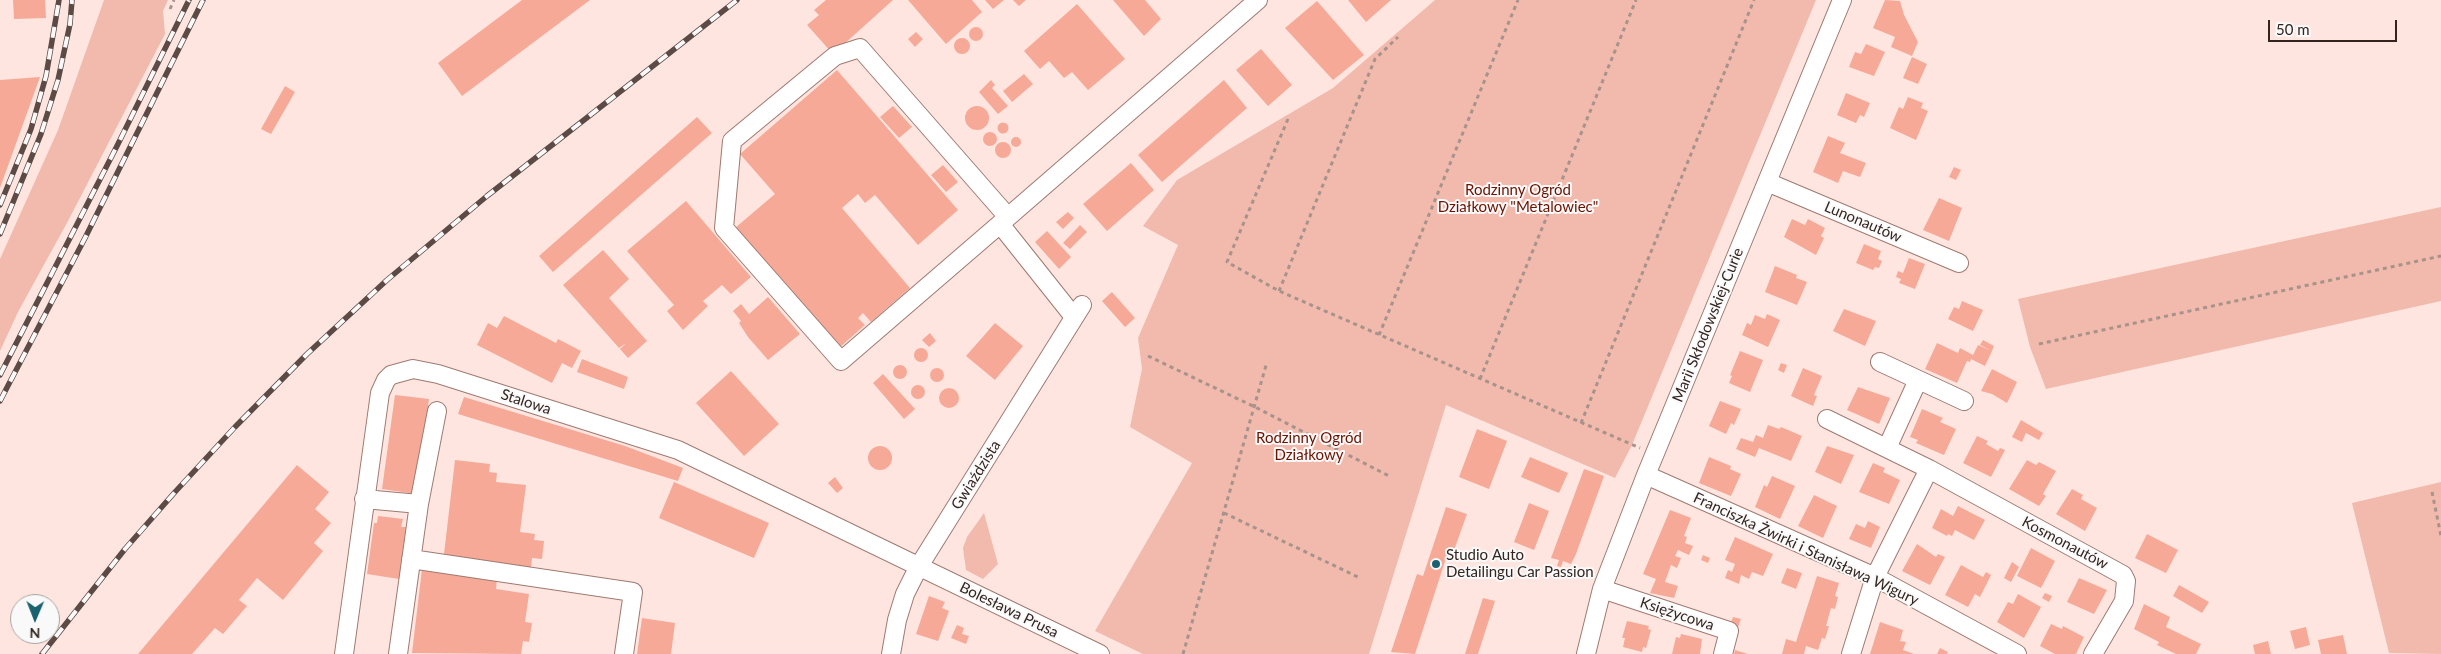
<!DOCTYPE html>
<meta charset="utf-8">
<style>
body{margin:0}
#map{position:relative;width:2441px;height:654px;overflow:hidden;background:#ffe5df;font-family:Lato,sans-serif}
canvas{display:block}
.north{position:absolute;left:10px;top:594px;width:50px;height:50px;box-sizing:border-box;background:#f9f9f9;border:1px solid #aaa4a2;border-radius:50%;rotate:181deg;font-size:14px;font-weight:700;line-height:20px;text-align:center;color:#332420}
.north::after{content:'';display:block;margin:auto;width:18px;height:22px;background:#196270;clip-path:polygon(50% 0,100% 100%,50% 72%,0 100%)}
.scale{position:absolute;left:2268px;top:20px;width:129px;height:22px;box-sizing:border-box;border:2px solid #332420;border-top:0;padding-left:6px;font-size:15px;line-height:18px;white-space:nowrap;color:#332420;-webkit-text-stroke:4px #f9f9f9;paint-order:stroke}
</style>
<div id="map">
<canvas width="2441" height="654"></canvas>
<div class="north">N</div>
<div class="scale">50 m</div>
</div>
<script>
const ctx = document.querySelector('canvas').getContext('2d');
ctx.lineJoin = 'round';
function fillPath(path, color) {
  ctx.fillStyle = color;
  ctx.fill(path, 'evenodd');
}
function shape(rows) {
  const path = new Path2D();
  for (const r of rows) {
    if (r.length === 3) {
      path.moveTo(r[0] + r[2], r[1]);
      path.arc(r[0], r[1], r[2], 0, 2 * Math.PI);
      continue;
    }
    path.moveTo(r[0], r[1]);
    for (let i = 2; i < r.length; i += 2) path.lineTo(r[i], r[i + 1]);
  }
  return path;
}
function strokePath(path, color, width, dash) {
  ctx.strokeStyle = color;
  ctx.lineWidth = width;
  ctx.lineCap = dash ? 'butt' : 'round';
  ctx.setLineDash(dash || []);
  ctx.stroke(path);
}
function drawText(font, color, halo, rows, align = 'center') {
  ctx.font = font + ' Lato,sans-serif';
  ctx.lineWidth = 4;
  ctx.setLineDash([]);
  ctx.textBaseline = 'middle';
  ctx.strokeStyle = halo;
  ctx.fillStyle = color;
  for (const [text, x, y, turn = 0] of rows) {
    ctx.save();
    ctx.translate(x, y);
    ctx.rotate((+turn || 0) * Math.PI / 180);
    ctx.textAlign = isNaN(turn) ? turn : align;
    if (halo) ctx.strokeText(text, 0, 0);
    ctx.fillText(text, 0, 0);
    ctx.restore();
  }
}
const green = shape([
 [104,0,168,0,163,11,165,34,68,221,18,312,0,351,0,259,58,130],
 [1435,0,1816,0,1632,445,1615,478,1446,405,1369,654,1143,654,1095,631,1192,463,1130,427,1142,369,1138,338,1178,245,1143,226,1177,180,1333,88],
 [2441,207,2441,301,2046,389,2030,347,2018,299],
 [2441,482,2441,654,2389,653,2352,503],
 [984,513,998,564,983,579,966,570,963,548,967,537]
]);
const building = shape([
 [13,0,45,0,46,18,14,19],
 [522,0,590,0,462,96,438,63],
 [826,0,893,0,833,54,807,25,819,15,814,10],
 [908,0,972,0,982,12,946,44],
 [985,0,1004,0,993,9],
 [1013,0,1026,0,1019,6],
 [1113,0,1145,0,1161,19,1144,36],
 [1348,0,1391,0,1366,22],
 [1885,0,1900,1,1904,15,1918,42,1912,56,1891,47,1895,37,1873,28],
 [1317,1,1364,55,1333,80,1285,28],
 [1077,4,1125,59,1088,90,1072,72,1064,78,1049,61,1040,69,1024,51],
 [976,34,7],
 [916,32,923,39,915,47,908,39],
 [962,46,8],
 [1866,44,1885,52,1874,76,1849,67,1855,52,1861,54],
 [1261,49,1292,85,1268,106,1236,70],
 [1912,57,1927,64,1918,84,1903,78],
 [837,70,958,210,918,245,875,195,865,203,858,194,842,208,910,288,871,322,863,313,858,318,865,325,839,348,735,228,775,194,740,154],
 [1024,74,1033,84,1012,102,1003,91],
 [40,77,0,188,0,80],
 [991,80,995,85,992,88,1008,106,998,114,979,92],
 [1224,80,1247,108,1162,182,1138,155],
 [285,86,295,92,271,134,261,129],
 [1846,93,1870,103,1864,117,1860,115,1856,123,1837,115],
 [1908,97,1923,103,1921,108,1928,111,1916,140,1890,128,1899,107,1903,109],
 [977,118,12],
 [893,106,912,127,899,138,880,117],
 [697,117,712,133,553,272,539,256],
 [1003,128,5.5],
 [990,139,7],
 [1828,136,1845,143,1840,153,1866,163,1860,177,1843,171,1838,183,1813,172],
 [1016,142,5],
 [1003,150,8],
 [1131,163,1154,190,1107,231,1083,204],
 [943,165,958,182,946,192,931,175],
 [1954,167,1961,170,1956,180,1949,177],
 [1939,198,1962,208,1949,241,1923,230],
 [686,201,751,277,731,294,722,285,703,301,708,306,683,330,667,311,674,305,627,251],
 [1068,212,1074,218,1063,229,1056,222],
 [1792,219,1805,225,1808,219,1825,228,1821,236,1824,238,1816,255,1784,237],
 [1080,225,1087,232,1070,249,1063,243],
 [1047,231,1071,257,1059,269,1035,242],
 [1864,244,1881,251,1878,259,1882,261,1879,268,1875,267,1873,270,1856,263],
 [603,250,629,279,609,298,647,341,628,358,620,349,626,343,619,348,563,285],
 [1909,258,1925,264,1915,289,1899,283,1901,279,1896,277,1898,271,1903,273],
 [1775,266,1797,275,1796,278,1807,282,1797,305,1765,292],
 [1112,292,1135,318,1125,327,1102,301],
 [768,297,800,334,768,360,748,337,739,323,741,321,733,311,741,304,749,314],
 [1962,301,1983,310,1973,331,1948,319,1954,307,1959,309],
 [1844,309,1876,321,1865,346,1833,331],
 [1767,314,1780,320,1768,347,1742,335,1747,323,1751,325,1755,315,1765,319],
 [504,316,556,343,558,339,581,351,572,368,562,363,552,383,477,345,488,323,497,328],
 [995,323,1023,346,995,380,966,356],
 [930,333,936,341,929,347,922,340],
 [1983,340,1994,346,1992,351,1980,345],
 [1937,343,1958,353,1960,348,1973,355,1978,345,1992,351,1985,366,1971,359,1970,362,1967,361,1957,383,1925,369],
 [921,355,7],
 [1740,351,1763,360,1750,392,1729,383,1732,376,1730,375],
 [582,359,628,377,624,389,577,372],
 [1781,363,1787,365,1784,373,1778,370],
 [900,372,7],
 [1803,368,1822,376,1814,395,1817,396,1813,406,1791,396],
 [937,375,7],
 [1992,369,2017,382,2007,403,1992,394,1981,391],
 [731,371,779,424,744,456,696,403],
 [883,374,915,409,904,419,873,383],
 [918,392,7],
 [1858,387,1890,398,1879,424,1847,410],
 [949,398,10],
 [395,395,429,399,416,494,382,489],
 [464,397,625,446,683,468,678,481,458,414],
 [1720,401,1741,409,1734,425,1731,423,1726,434,1709,426],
 [1922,409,1943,418,1940,422,1956,429,1944,455,1916,443,1918,440,1910,437],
 [2021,420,2043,433,2039,440,2026,433,2022,442,2012,437],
 [1768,425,1779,429,1781,427,1802,436,1791,461,1759,448,1755,457,1736,449,1741,438,1753,442,1756,435,1763,438],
 [1477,429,1507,441,1489,489,1459,477],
 [1977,436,1988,441,1986,444,1998,451,2000,448,2005,450,1991,477,1963,463],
 [1827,446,1854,455,1841,484,1815,472],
 [880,458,12],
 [1530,457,1568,473,1559,493,1521,477],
 [1709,457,1731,466,1730,469,1741,474,1731,496,1699,483],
 [455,460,490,464,489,472,497,473,496,482,526,485,520,532,535,534,534,540,544,541,542,559,532,558,531,568,447,557,444,554],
 [2027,460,2036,465,2039,462,2056,471,2043,494,2046,496,2039,506,2009,489],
 [1873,463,1885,468,1883,472,1900,480,1889,504,1859,492],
 [297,465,329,492,315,509,331,523,314,543,323,551,283,600,257,578,239,600,247,606,223,634,215,628,192,654,138,654],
 [1584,469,1604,476,1576,554,1571,564,1563,561,1561,567,1557,566,1559,560,1551,558],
 [1772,476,1795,486,1780,519,1755,507,1764,485,1767,487],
 [835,477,843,488,837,493,828,483],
 [674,482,769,523,754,558,659,518],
 [2072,489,2083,495,2081,499,2097,508,2085,531,2056,514],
 [1814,495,1837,506,1823,538,1798,526],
 [1529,503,1549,511,1534,550,1514,542],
 [1958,506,1985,520,1974,540,1955,530,1952,536,1948,534,1947,536,1932,528,1941,509,1953,516],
 [1446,507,1467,514,1453,553,1448,552,1415,654,1391,652,1417,574,1423,576],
 [1670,510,1691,518,1684,536,1687,537,1685,543,1693,546,1689,555,1678,550,1675,556,1681,558,1677,568,1671,565,1665,582,1678,586,1674,598,1650,593,1656,579,1643,574],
 [378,516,403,519,401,527,406,527,399,579,367,574,374,523,377,523],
 [1868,521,1880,527,1871,548,1849,539,1856,524,1865,528],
 [2147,534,2178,550,2166,573,2135,558],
 [1735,537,1773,554,1763,576,1752,572,1749,579,1741,575,1739,584,1725,578,1728,570,1732,572,1735,564,1725,560],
 [1917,544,1936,557,1938,554,1945,557,1930,585,1902,571],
 [2031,548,2055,561,2041,588,2017,576],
 [1703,555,1710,558,1708,563,1701,560],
 [2012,562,2019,567,2011,582,2004,578],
 [1961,565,1983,577,1986,572,1991,575,1980,597,1975,594,1968,607,1945,595],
 [1787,568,1802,573,1796,589,1781,583],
 [422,569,497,579,496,589,529,594,525,622,532,623,529,642,523,641,521,654,412,653],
 [1817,576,1839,583,1835,596,1838,597,1835,609,1831,608,1826,626,1829,626,1825,639,1822,638,1818,650,1806,646,1804,654,1782,654,1786,639,1796,642],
 [2079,578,2107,590,2094,614,2067,602],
 [2179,585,2209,602,2202,613,2173,596],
 [2045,593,2052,596,2049,602,2042,598],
 [2018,594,2041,607,2024,638,1997,622,2008,602,2013,604],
 [929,596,945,602,942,608,949,611,938,641,916,634],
 [1483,598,1495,601,1478,654,1465,654],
 [2144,604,2170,617,2166,627,2201,644,2196,654,2176,654,2157,645,2159,642,2134,629],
 [1733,617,1741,619,1737,630,1729,628],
 [642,618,675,623,671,654,637,654],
 [1627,621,1649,626,1648,629,1651,630,1646,648,1643,647,1642,652,1623,647,1625,638,1622,638],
 [1880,622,1903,630,1900,641,1906,642,1903,650,1914,654,1870,654],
 [2051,624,2062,629,2063,626,2084,637,2076,654,2055,654,2040,646],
 [957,625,964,628,962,634,969,636,966,644,951,638],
 [2306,627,2310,645,2295,649,2290,631],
 [1681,634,1702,639,1700,654,1672,654,1676,637,1680,638],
 [2343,635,2347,654,2321,654,2318,640],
 [2268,641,2271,654,2255,654,2253,645],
 [1940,648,1948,652,1947,654,1937,654],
 [1735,650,1748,654,1734,654]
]);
const path = shape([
 [170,9,174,0],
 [1288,119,1227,262,1279,291,1640,448],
 [1279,291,1375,59,1398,37],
 [1379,335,1518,0],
 [2039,344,2441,256],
 [1148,356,1255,407,1389,476],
 [1480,379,1636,0],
 [1581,423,1754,0],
 [2432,492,2441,536],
 [1224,513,1358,577],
 [1183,654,1267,362]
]);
const minor = shape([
 [1767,182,1959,263],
 [1008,217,860,48,835,56,732,141,724,228,841,361,1000,224,1008,217,1258,0],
 [1000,224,1074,317],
 [1880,362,1964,401],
 [1827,419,1929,469,2123,575,2126,581,2124,601,2093,654],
 [1887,448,1918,380],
 [1646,475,1875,577,2017,654],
 [364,499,419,504,437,411],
 [411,559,633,592,624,654],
 [1602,589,1729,631,1723,654],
 [344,654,380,393,386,380,391,375,413,369,438,374,678,450,1100,654],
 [398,654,419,504],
 [891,654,897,620,905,594,919,566,1082,305],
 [1586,654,1602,589,1646,475,1842,0],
 [1851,654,1875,577,1929,469]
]);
const rail = shape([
 [0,205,31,129,46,76,59,0],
 [0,234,41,134,58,80,70,24,72,0],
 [0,375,118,144,189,0],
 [0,401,85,238,203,0],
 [42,654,125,549,175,492,235,427,307,354,387,280,487,196,737,0]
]);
const markers = [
 [1436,564,5,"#196270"]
];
const parkNames = [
 ["Rodzinny Ogród",1518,190],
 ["Działkowy \"Metalowiec\"",1518,207],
 ["Rodzinny Ogród",1309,438],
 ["Działkowy",1309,455]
];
const streetNames = [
 ["Lunonautów",1863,222,23],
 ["Marii Skłodowskiej-Curie",1708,325,-68],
 ["Stalowa",526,402,18],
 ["Gwiaździsta",976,475,-58],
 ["Kosmonautów",2065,543,28],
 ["Franciszka Żwirki i Stanisława Wigury",1806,549,25],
 ["Bolesława Prusa",1009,610,26],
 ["Księżycowa",1677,614,18]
];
const poiNames = [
 ["Studio Auto",1446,555],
 ["Detailingu Car Passion",1446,572]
];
fillPath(green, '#f1baac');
fillPath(building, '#f6a997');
strokePath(minor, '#9f7a71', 20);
strokePath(path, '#a7928c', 3, [4, 4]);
strokePath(minor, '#fff', 18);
strokePath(rail, '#5c4a46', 5.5);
strokePath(rail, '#f9f9f9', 4, [11]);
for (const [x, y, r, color] of markers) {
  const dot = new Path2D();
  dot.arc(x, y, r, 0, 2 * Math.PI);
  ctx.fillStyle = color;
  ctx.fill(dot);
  strokePath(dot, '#f9f9f9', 2);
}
drawText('15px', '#6b1200', '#f9f9f9', parkNames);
drawText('15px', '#332420', '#f9f9f9', streetNames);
drawText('15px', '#332420', '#f9f9f9', poiNames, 'left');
</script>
